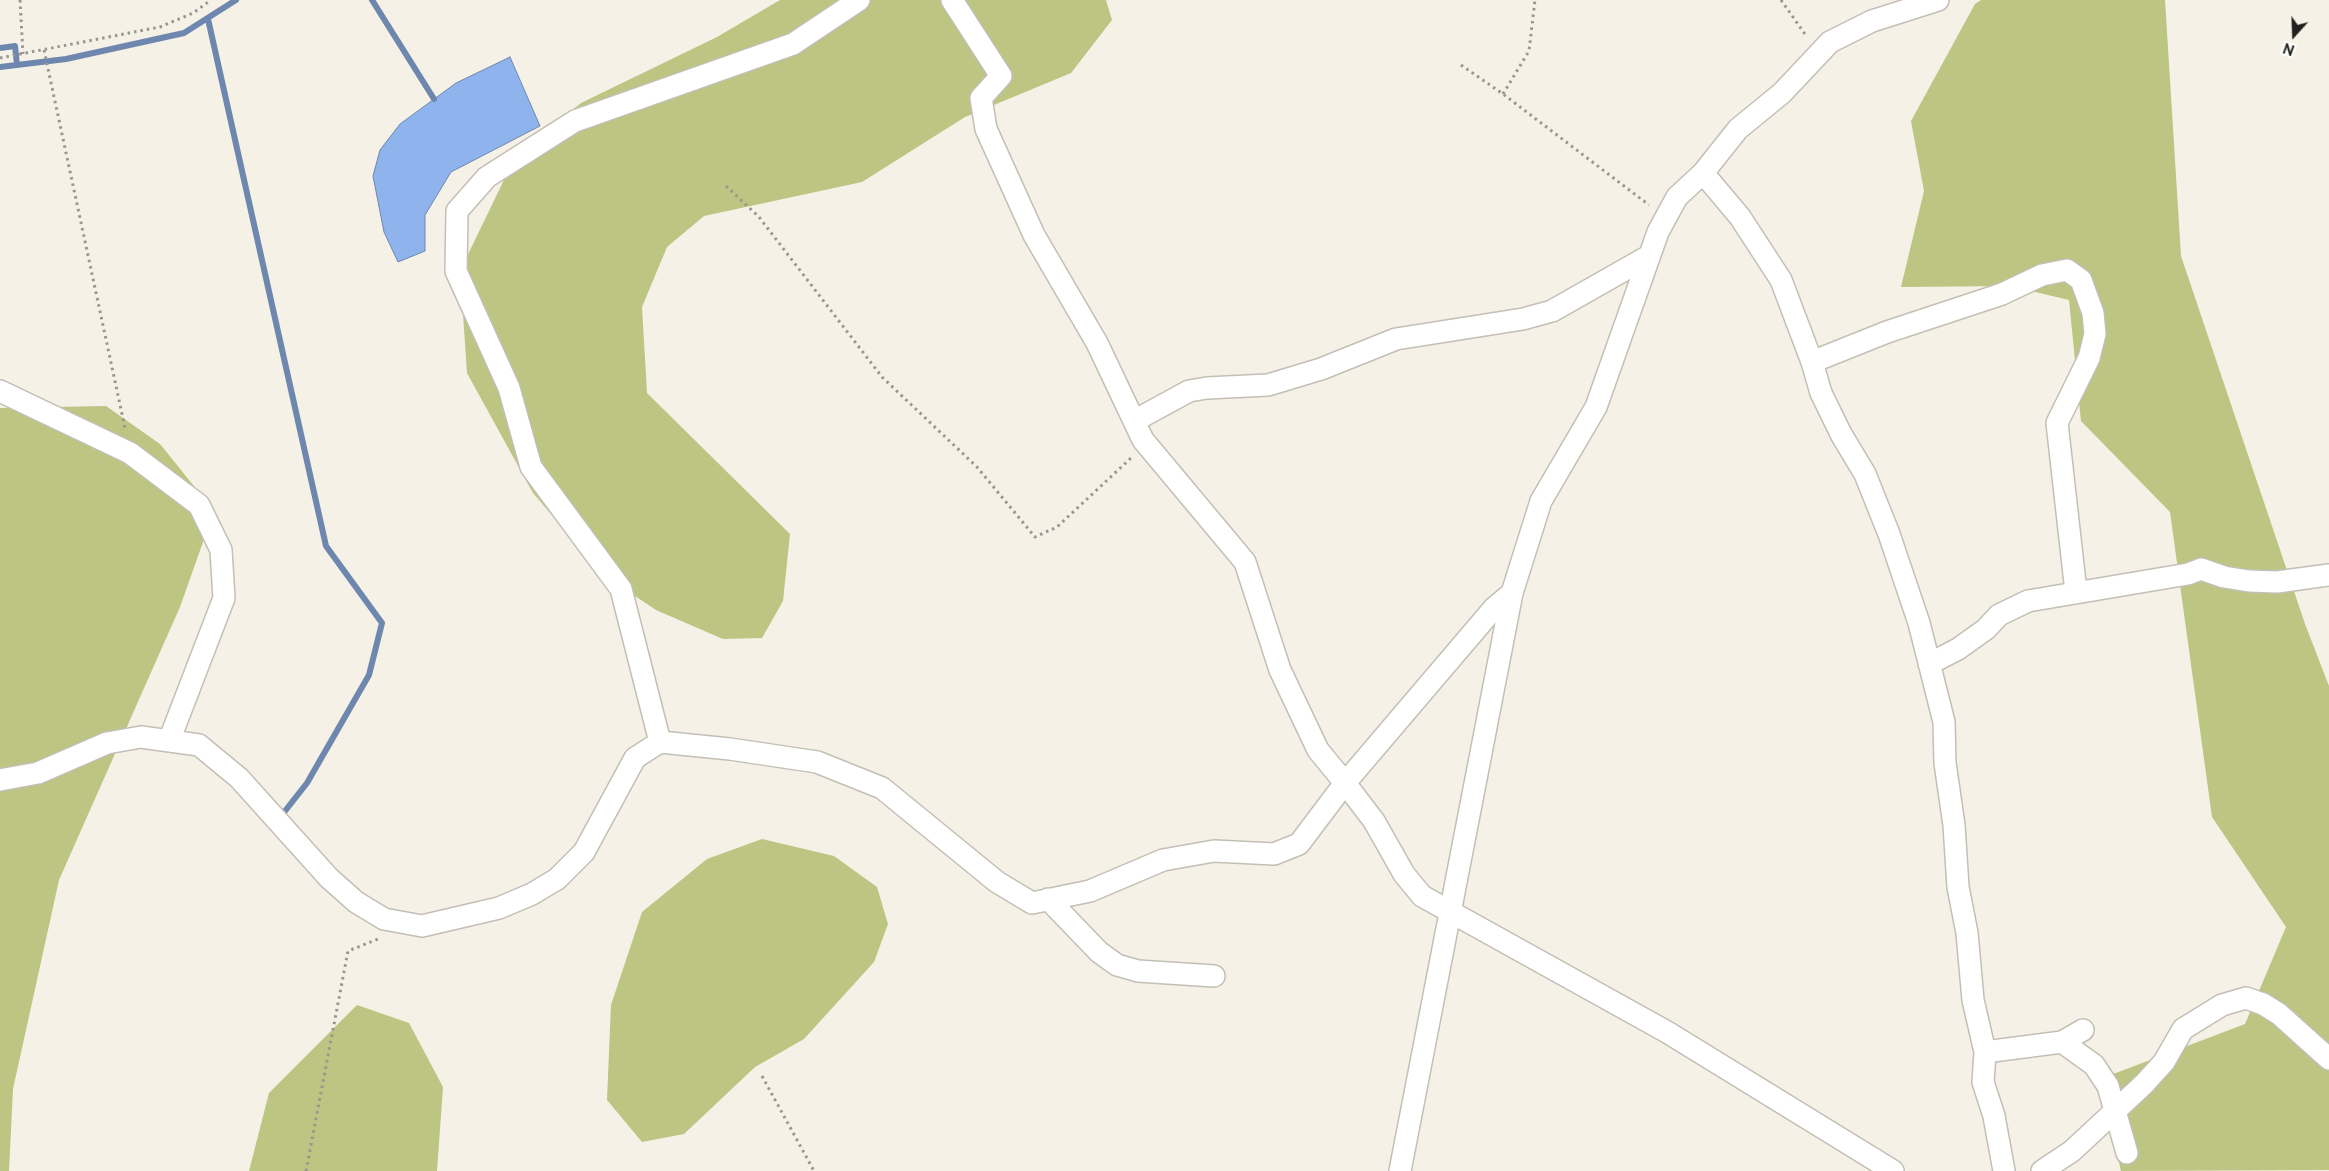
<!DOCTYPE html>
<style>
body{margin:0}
#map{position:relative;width:2329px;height:1171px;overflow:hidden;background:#f5f1e7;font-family:Raleway,sans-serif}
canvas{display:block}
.north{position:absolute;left:2269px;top:10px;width:50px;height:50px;-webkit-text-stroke:4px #fff;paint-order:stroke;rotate:200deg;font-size:14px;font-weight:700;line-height:20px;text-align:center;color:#21201c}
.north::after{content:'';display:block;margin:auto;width:18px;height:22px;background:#21201c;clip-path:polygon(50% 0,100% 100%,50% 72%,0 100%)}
</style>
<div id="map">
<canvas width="2329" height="1171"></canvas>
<div class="north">N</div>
</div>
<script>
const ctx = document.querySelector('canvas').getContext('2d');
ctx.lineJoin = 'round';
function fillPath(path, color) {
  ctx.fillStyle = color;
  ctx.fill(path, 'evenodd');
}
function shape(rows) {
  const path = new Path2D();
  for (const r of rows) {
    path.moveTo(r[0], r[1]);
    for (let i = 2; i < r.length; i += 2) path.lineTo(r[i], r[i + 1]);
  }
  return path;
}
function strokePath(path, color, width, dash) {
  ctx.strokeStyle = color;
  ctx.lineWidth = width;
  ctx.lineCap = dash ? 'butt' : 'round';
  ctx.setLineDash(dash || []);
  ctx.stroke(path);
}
const forest = shape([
 [780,0,1106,0,1112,20,1071,73,965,117,862,182,704,216,667,247,642,307,647,393,790,534,783,601,762,638,723,639,656,610,602,574,533,493,467,373,460,271,516,155,581,103,717,37],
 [1981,0,2165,0,2181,256,2305,624,2329,686,2329,1170,2121,1171,2100,1079,2245,1024,2286,927,2212,817,2170,512,2081,421,2069,300,2010,286,1901,287,1924,191,1911,121,1975,4],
 [106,406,160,444,214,511,180,607,59,880,13,1089,9,1171,0,1171,0,408],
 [762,839,834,856,877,887,888,924,874,962,804,1039,755,1067,684,1134,642,1142,607,1100,611,1005,642,912,707,859],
 [357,1005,409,1023,443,1087,437,1171,249,1171,269,1093]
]);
const water = shape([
 [510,57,540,126,451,172,425,215,425,251,398,262,384,232,373,176,380,150,400,124,456,83,510,57]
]);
const stream = shape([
 [372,0,434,99],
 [208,19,326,546,382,623,369,675,307,783,285,811],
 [0,48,15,46,17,65],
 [0,67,66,59,184,33,236,0]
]);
const path = shape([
 [20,0,23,54],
 [1781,0,1807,37],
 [44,50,125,428],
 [0,58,160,27,193,13,211,0],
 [1461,65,1503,94,1649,205],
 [1503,94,1529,51,1535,0],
 [726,186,759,217,882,377,977,467,1035,537,1057,527,1131,458],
 [762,1076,814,1171],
 [306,1171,348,951,378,939]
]);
const minor = shape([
 [952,0,1001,76,981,98,986,129,1034,235,1097,343,1143,440,1245,562,1280,670,1318,750,1345,783,1494,608,1512,593],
 [1703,173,1740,217,1781,280,1812,362,1821,393,1841,434,1865,474,1889,534,1919,623,1944,722,1945,763,1954,825,1958,887,1967,933,1973,1000,1985,1052,1983,1082,1994,1116,2004,1171],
 [1812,362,1887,332,2002,294,2042,275,2067,270,2081,280,2093,313,2095,334,2089,358,2057,423,2076,592],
 [0,391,130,453,199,505,221,550,224,598,169,741],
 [1134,421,1189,391,1207,388,1268,385,1321,369,1396,339,1523,319,1552,311,1649,256],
 [1929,664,1958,649,1986,629,1999,615,2028,601,2188,574,2201,569,2224,577,2249,581,2277,582,2329,575],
 [660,742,621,589,531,467,509,388,456,271,457,211,487,177,575,121,793,44,859,0],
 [0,780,38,773,107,743,141,737,199,745,239,778,329,878,356,902,384,919,422,926,499,908,532,894,557,879,584,852,635,758,660,742,730,749,817,762,882,788,997,882,1032,903,1090,891,1163,860,1214,851,1274,854,1299,844,1345,783,1374,821,1404,874,1422,896,1667,1032,1893,1171],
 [1048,899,1099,952,1117,965,1138,971,1214,976],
 [2062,1042,2094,1065,2108,1086,2127,1153],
 [1985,1052,2062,1042,2083,1030],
 [1400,1171,1512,593,1541,501,1596,407,1658,232,1677,197,1703,173,1738,129,1782,93,1830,42,1872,21,1938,0],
 [2042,1171,2072,1151,2144,1084,2164,1062,2183,1029,2222,1005,2246,998,2263,1004,2279,1014,2329,1059]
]);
fillPath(forest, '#bcc581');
fillPath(water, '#8fb3ec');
strokePath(water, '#6e87ae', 1);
strokePath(stream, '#6e87ae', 6);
strokePath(minor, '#c3bfb5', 24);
strokePath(path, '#99968f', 3, [2.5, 4]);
strokePath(minor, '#fff', 21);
</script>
